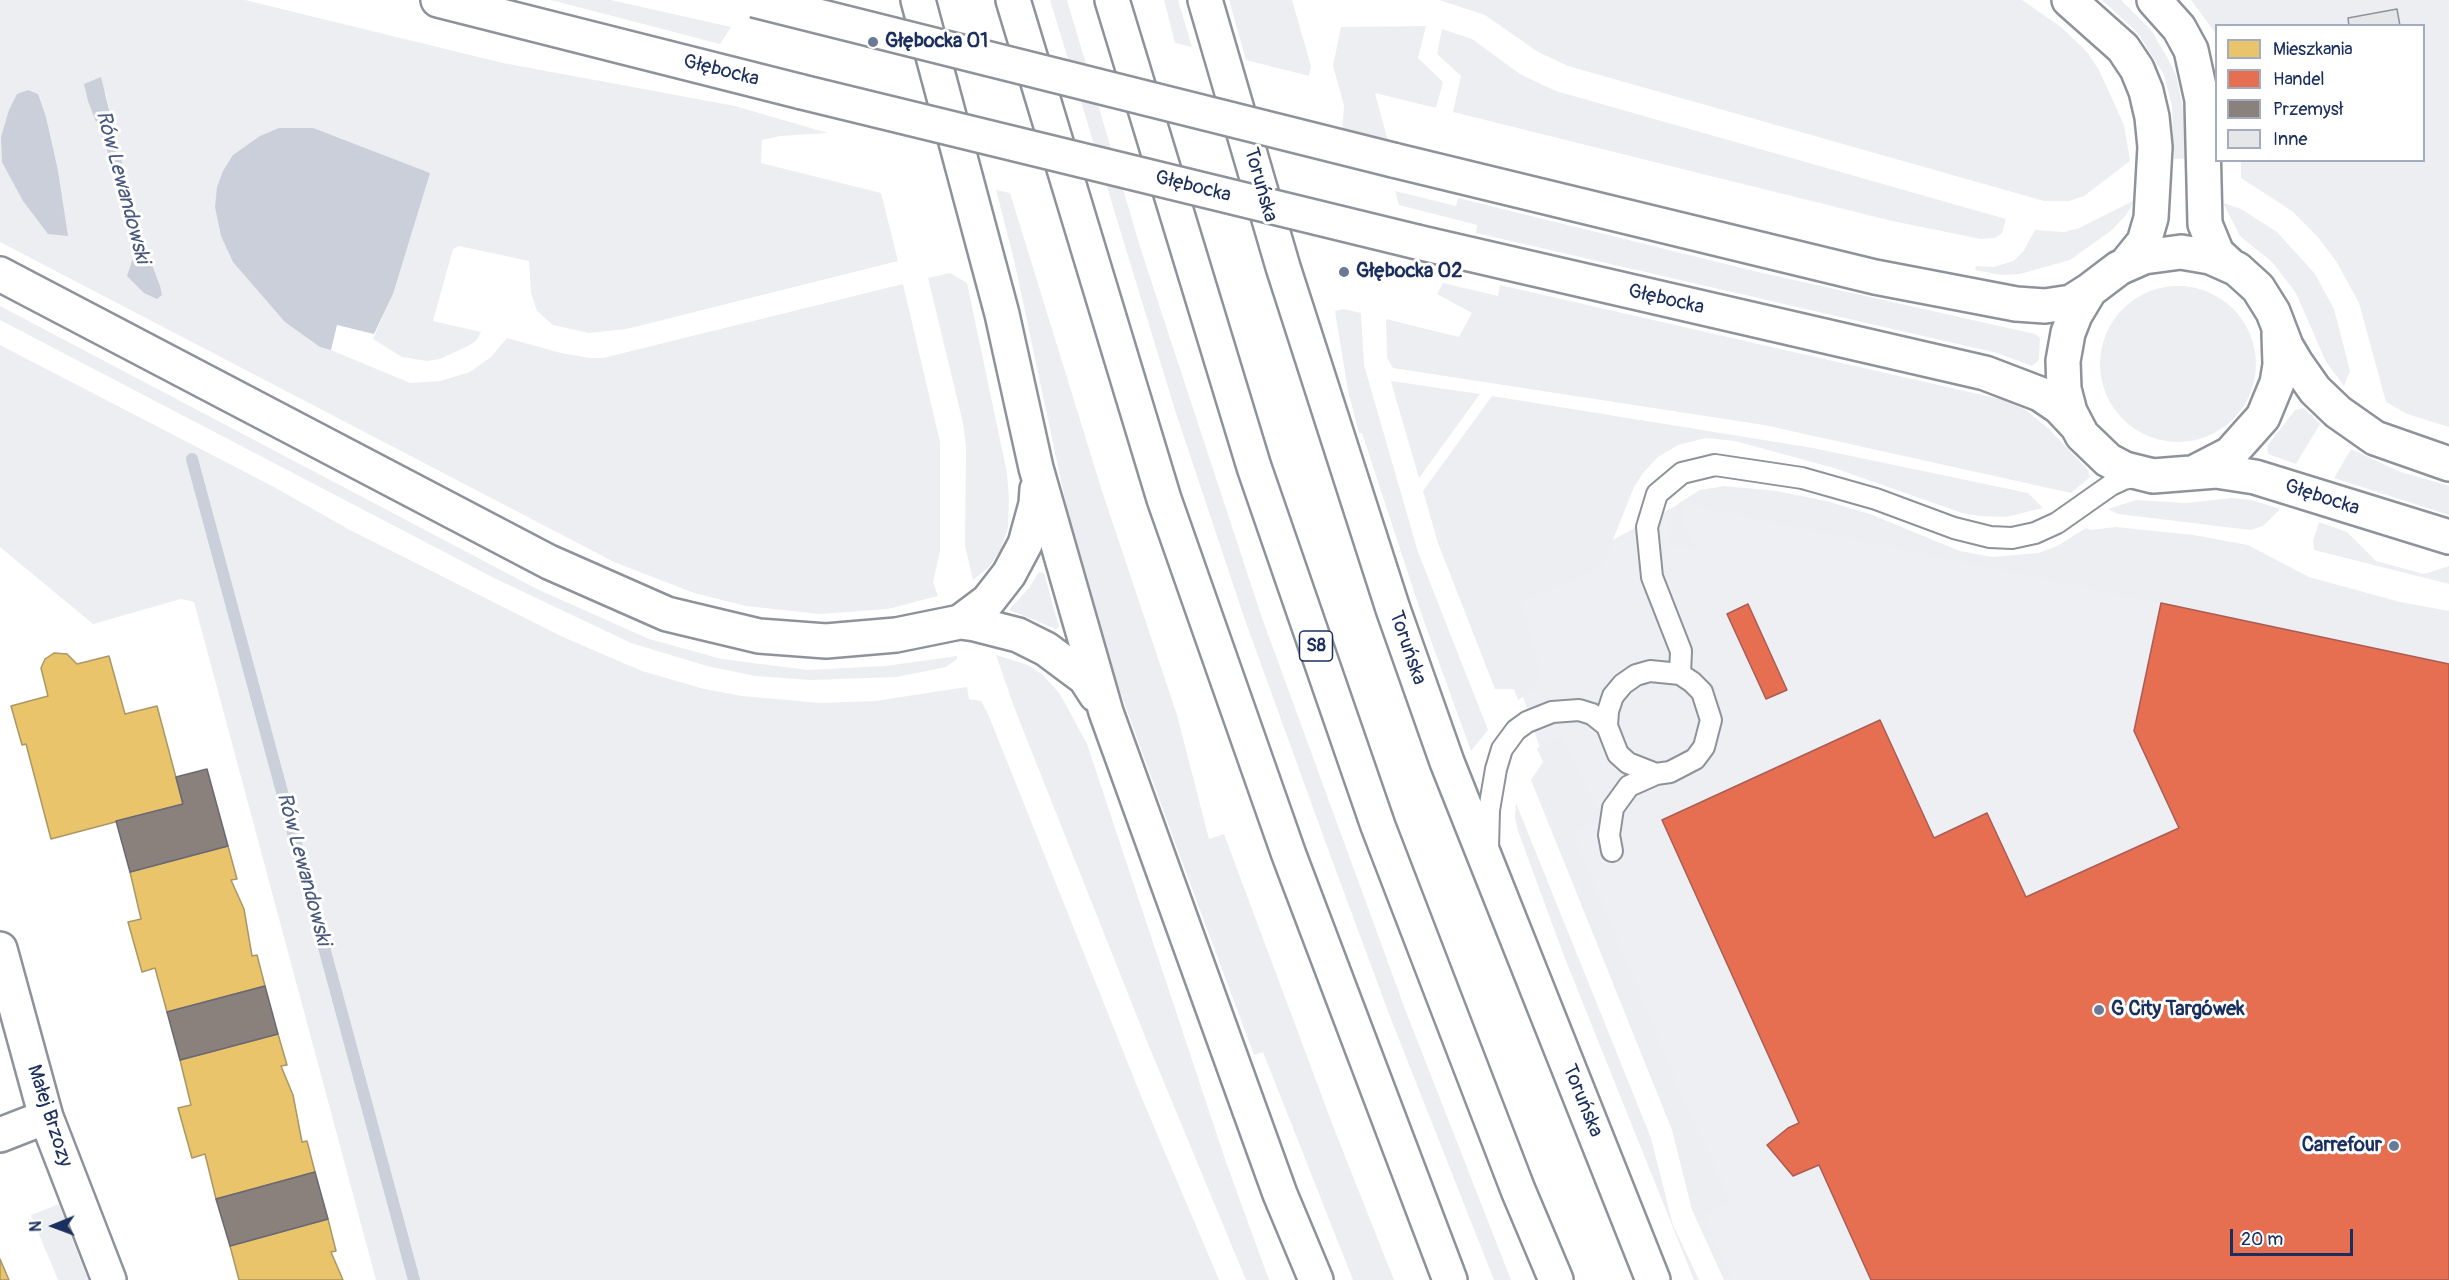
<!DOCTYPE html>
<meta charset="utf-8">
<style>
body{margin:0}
#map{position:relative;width:2449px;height:1280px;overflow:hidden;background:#fff;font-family:Pangolin,sans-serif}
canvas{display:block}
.legend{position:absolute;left:2215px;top:24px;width:210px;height:138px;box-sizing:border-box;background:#fff;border:2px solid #a4acbf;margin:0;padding:8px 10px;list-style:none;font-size:18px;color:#1b2f5e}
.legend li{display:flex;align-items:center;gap:12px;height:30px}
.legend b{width:30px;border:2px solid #a4acbf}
.north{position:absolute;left:24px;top:1196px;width:60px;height:60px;-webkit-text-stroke:4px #fff;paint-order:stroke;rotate:269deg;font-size:16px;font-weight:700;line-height:24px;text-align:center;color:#1b2f5e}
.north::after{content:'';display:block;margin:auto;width:21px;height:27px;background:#1b2f5e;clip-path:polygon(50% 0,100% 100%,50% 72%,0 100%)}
.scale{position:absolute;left:2230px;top:1229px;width:123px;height:27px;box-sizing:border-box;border:3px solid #1b2f5e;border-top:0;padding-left:8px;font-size:18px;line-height:21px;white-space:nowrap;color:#1b2f5e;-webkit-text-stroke:4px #fff;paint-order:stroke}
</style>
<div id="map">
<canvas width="2449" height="1280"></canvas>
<ul class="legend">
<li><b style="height:16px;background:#e9c46a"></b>Mieszkania</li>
<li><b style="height:16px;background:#e76f51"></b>Handel</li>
<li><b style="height:16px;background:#8a817c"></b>Przemysł</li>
<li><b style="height:16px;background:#e5e6e8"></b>Inne</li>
</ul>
<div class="north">N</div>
<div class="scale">20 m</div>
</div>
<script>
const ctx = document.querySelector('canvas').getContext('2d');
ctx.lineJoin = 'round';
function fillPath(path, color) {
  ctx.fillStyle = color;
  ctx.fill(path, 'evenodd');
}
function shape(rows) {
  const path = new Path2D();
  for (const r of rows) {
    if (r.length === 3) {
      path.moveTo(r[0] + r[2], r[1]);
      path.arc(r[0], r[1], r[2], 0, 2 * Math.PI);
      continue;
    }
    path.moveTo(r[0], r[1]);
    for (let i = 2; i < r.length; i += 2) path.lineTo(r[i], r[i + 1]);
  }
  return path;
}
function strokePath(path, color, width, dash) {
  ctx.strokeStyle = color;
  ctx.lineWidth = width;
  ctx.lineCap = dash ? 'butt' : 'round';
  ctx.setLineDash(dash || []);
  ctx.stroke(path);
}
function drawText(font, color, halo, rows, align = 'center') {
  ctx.font = font + ' Pangolin,sans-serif';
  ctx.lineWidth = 6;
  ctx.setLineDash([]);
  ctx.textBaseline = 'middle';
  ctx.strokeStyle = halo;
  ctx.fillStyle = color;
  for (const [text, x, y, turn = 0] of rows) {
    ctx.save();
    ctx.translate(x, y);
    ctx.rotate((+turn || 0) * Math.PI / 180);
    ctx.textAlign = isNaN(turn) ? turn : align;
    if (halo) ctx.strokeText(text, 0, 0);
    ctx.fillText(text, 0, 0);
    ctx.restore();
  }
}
const built = shape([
 [1688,499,2449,660,2449,1280,1731,1280,1696,1203,1688,1147,1552,785,1493,605]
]);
const green = shape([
 [0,0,245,0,503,63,735,106,828,133,780,136,762,140,761,163,881,193,898,261,627,329,589,333,553,325,537,311,531,293,529,261,459,246,453,249,433,321,481,332,476,341,468,346,440,359,427,361,402,357,373,339,393,294,247,146,233,155,331,350,410,383,440,381,470,372,491,357,507,338,561,353,589,358,603,358,903,284,940,442,940,551,933,582,938,596,888,609,820,614,746,606,694,593,614,562,0,242],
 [105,90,130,207,150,258,134,260,135,252,119,199,115,179,102,138,100,129],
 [551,0,611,0,731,27,720,44],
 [1050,0,1067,0,1142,253,1261,615,1405,1009,1511,1280,1494,1280,1389,1014,1325,841,1245,620,1175,410],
 [1164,0,1178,0,1192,47,1175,43],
 [1229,0,1292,0,1311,66,1309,76,1246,60],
 [1439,0,2022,0,2061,27,2087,52,2099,70,2124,125,2130,161,2084,196,2069,201,2044,201,1568,66,1538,52,1485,15],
 [2102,0,2121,0,2151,30,2167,57,2176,75,2184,112,2186,159,2174,159,2172,106,2164,75,2137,32],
 [2191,0,2449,0,2449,427,2407,414,2386,402,2359,303,2336,261,2317,236,2292,211,2241,178,2241,161,2424,160,2424,26,2216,26,2216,34],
 [1426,26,1418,58,1443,82,1436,108,1375,93,1395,167,1342,137,1344,105,1333,66,1341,27],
 [1442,29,1472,39,1520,74,1556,91,2006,219,2002,233,1995,238,1981,239,1892,221,1453,112,1461,76,1437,54],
 [996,190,1010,193,1102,491,1177,715,1209,839,1224,834,1333,1126,1394,1280,1353,1280,1263,1052,1254,1055,1174,840,1116,680,1075,546,1014,260],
 [1395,191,1456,206,1458,198,1754,271,2035,334,2040,338,2039,360,2032,366,1997,353,1476,233,1477,225,1399,205],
 [2135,200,2126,215,2112,230,2070,260,2020,274,2001,275,1975,270,1976,266,1994,267,2013,261,2023,252,2035,230,2064,232,2079,228],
 [2223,203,2241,209,2277,232,2315,274,2334,309,2350,371,2344,386,2326,362,2296,293,2272,262,2240,236],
 [950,273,967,283,1007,473,1009,499,1008,528,1000,551,988,568,973,580,965,546,966,447,963,423,928,278],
 [1443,283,1498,296,1500,285,2004,400,2024,409,2048,428,2088,470,2090,477,2071,493,1764,425,1393,368,1387,358,1386,319,1459,337,1472,313,1437,294],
 [2178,364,78],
 [0,306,537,589,649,639,722,659,808,670,885,666,957,656,957,659,946,667,897,677,811,680,755,676,707,666,631,643,494,578,0,320],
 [1344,309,1361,313,1364,365,1418,552,1488,730,1471,751,1421,613,1362,433,1359,433,1348,391,1335,311],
 [0,345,274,487,350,530,563,637,642,671,704,689,742,696,820,703,875,701,967,687,969,699,981,701,988,714,1141,1096,1219,1280,376,1280,194,602,181,599,93,624,0,547],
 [1391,381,1480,394,1419,478,1392,385],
 [1492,396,1813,448,2028,493,2043,508,2006,517,1980,516,1962,513,1834,468,1735,441,1706,438,1678,445,1658,457,1643,473,1634,487,1602,567,1522,601,1542,674,1534,689,1518,700,1514,689,1495,689,1438,543,1423,491],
 [2304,408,2320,424,2296,464,2268,454,2267,446,2295,410],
 [2351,449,2398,471,2449,486,2449,515,2334,478],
 [1724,486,1777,491,1826,501,1870,514,1960,551,1992,557,2038,553,2057,546,2086,528,2090,530,2116,527,2194,535,2248,545,2309,577,2400,602,2449,611,2449,664,1687,504,1684,520,1697,549,1667,545,1670,522,1679,503,1700,490],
 [2232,498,2252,500,2280,509,2263,526,2250,530,2118,514,2108,509,2136,500,2186,503],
 [2319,522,2347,532,2376,561,2424,574,2449,566,2449,584,2314,550,2313,541],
 [1039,572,1044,573,1059,627,1056,629,1009,610,1029,588],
 [996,655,1028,665,1043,675,1060,694,1087,744,1226,1162,1269,1280,1246,1280,1146,1039,1014,707],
 [1563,736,1598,812,1598,818,1593,823,1573,832,1690,1113,1731,1201,1703,1215,1733,1280,1724,1280,1692,1210,1672,1130,1531,780,1543,762,1537,748],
 [1516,803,1651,1138,1673,1225,1699,1280,1694,1280,1564,956,1518,831,1515,818],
 [59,1204,88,1280,58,1280,31,1215]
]);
const water = shape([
 [101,77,127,183,130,207,160,286,162,295,157,299,144,293,127,276,135,252,107,151,88,101,84,84],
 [28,90,38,94,46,117,58,171,68,236,48,234,23,201,2,162,1,137,9,110,17,94],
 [279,128,313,128,430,173,393,294,374,334,337,325,331,350,320,347,285,322,233,262,221,236,215,207,217,187,223,171,233,155,260,136]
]);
const homes = shape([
 [54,653,67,654,77,664,109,656,125,714,157,706,183,804,51,839,26,744,22,745,11,706,48,696,41,668,45,659,54,653],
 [228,846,237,879,231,880,244,909,252,956,257,955,265,986,167,1012,155,968,142,972,128,922,141,919,130,872,228,846],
 [278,1034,287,1065,281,1066,293,1095,302,1142,307,1141,315,1172,216,1199,205,1154,192,1158,178,1108,191,1105,180,1060,278,1034],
 [328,1219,336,1251,331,1252,343,1280,239,1280,230,1246,328,1219],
 [0,1259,9,1280,0,1280,0,1259]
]);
const shops = shape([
 [2161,603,2449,664,2449,1280,1871,1280,1819,1165,1793,1176,1767,1145,1788,1128,1799,1123,1662,820,1880,720,1934,838,1987,813,2026,897,2179,828,2134,731,2161,603],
 [1748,604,1787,690,1766,699,1727,614,1748,604]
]);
const industry = shape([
 [207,769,228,846,130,872,116,821,183,804,176,777,207,769],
 [265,986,278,1034,180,1060,167,1012,265,986],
 [315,1172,328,1219,230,1246,216,1199,315,1172]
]);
const stream = shape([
 [192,459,414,1280]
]);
const building = shape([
 [2397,9,2400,26,2349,26,2348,18,2397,9]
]);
const lane = shape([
 [1680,674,1681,651,1652,577,1647,527,1657,494,1682,473,1715,465,1802,478,1876,499,1954,528,1990,537,2012,538,2035,533,2057,523,2111,485,2124,479,2141,476],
 [1488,848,1489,810,1496,769,1502,749,1516,730,1527,722,1552,712,1579,710,1592,714,1607,726,1618,754,1628,763,1656,774,1670,772,1695,759,1704,747,1711,720,1702,692,1692,682,1680,674,1650,671,1636,675,1623,684,1613,696,1608,711,1607,726],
 [1612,851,1609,835,1613,808,1629,786,1656,774]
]);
const street = shape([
 [0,949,46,1117,109,1280],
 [0,1135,46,1117]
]);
const secondary = shape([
 [438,0,802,92],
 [918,0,1002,314,1036,468,1106,712,1280,1194,1316,1280],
 [1205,0,1283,267,1393,609,1447,762,1653,1280],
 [2069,0,2123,48,2137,69,2146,91,2152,117,2155,147,2151,218,2144,242,2127,263],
 [2154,0,2179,28,2191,50,2202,100,2205,224,2217,253,2230,265],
 [1393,160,1875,277,2016,304,2045,306,2071,302,2090,290,2119,268,2144,257,2181,252,2210,257,2237,269,2258,288,2273,312,2286,346,2296,363,2315,390,2338,412,2375,438,2449,464],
 [1417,242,1985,373,2040,394,2059,407,2077,426],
 [0,274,549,562,667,614,759,636,826,641,896,635,960,622,975,624,1018,635,1046,649,1085,678,1096,695],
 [2090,290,2075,315,2068,333,2063,361,2064,389,2070,412,2082,435,2108,460,2125,469,2153,476,2216,471,2255,477,2449,537],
 [2197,471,2230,454,2263,417,2277,383,2280,365,2279,334],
 [960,622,988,601,1009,574,1025,544,1036,504,1037,489]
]);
const highway = shape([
 [1013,0,1164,499,1289,855,1450,1280],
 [1112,0,1254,467,1378,826,1518,1190,1556,1280]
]);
const secondaryBridge = shape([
 [754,0,1393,160],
 [802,92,1417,242]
]);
const markers = [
 [873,42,6,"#6b7896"],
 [1344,272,6,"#6b7896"],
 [2099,1010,6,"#6b7896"],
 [2394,1146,6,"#6b7896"]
];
const shields = [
 [1316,646,33]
];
const shieldNames = [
 ["S8",1316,646]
];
const poiNames = [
 ["Głębocka 01",885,42],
 ["Głębocka 02",1356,272],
 ["G City Targówek",2111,1010],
 ["Carrefour",2382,1146,"right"]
];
const streetNames = [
 ["Głębocka",721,71,14],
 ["Toruńska",1260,185,74],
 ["Głębocka",1193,187,14],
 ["Głębocka",1666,300,13],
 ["Głębocka",2322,498,18],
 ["Toruńska",1407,648,71],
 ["Toruńska",1582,1101,68],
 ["Małej Brzozy",49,1116,72]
];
const waterNames = [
 ["Rów Lewandowski",122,187,75],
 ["Rów Lewandowski",303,869,75]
];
fillPath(built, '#edeff3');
fillPath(green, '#edeef2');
fillPath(water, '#cbcfda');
fillPath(homes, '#e9c46a');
strokePath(homes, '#ab9766', 1.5);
fillPath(shops, '#e76f51');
strokePath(shops, '#aa5c55', 1.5);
fillPath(industry, '#8a817c');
strokePath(industry, '#696873', 1.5);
strokePath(stream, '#cbcfda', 12);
fillPath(building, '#e5e6e8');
strokePath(building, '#8e929a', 1.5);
strokePath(lane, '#8e929a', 24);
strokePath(street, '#8e929a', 38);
strokePath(secondary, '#8e929a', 38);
strokePath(highway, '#8e929a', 38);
strokePath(lane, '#fff', 20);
strokePath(street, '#fff', 33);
strokePath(secondary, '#fff', 33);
strokePath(highway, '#fff', 33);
strokePath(secondaryBridge, '#8e929a', 38, []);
strokePath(secondaryBridge, '#fff', 33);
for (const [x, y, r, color] of markers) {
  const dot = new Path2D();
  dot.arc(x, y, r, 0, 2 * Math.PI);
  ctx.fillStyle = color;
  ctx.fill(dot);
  strokePath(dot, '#fff', 2);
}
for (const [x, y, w] of shields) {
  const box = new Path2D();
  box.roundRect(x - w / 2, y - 15, w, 30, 4.5);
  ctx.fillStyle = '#fff';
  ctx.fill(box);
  strokePath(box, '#1b2f5e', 1.5);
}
drawText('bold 18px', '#1b2f5e', null, shieldNames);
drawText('bold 20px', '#1b2f5e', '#fff', poiNames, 'left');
drawText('20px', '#1b2f5e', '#fff', streetNames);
drawText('italic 21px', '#49597e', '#fff', waterNames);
</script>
